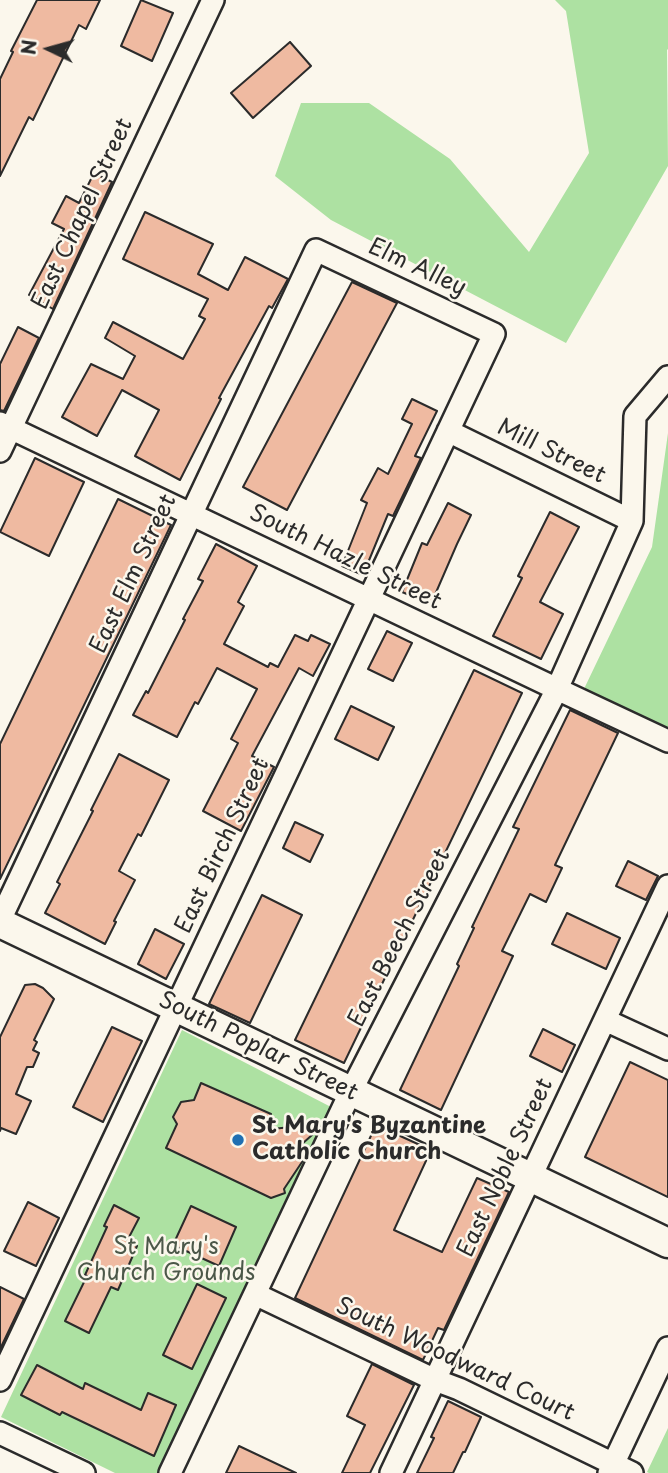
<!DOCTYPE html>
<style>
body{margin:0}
#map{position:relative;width:668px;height:1473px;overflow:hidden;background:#fbf7ec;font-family:"Playpen Sans",sans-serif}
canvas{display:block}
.north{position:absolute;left:14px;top:14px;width:70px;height:70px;-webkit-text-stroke:5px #fbf7ec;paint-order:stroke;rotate:275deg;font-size:19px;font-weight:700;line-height:28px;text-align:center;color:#2b2b2b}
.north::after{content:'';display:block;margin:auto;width:24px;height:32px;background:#2b2b2b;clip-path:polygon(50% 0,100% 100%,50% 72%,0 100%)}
</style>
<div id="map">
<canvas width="668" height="1473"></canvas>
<div class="north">N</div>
</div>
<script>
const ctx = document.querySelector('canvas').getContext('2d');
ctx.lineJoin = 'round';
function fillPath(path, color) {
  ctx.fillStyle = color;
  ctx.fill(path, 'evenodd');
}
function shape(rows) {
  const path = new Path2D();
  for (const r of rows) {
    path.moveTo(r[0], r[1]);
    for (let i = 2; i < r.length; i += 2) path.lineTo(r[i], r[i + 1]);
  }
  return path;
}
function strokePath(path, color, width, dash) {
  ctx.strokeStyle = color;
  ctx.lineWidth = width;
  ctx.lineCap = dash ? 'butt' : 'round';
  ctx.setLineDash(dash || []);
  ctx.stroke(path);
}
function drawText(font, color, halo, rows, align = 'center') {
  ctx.font = font + ' "Playpen Sans",sans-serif';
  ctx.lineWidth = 5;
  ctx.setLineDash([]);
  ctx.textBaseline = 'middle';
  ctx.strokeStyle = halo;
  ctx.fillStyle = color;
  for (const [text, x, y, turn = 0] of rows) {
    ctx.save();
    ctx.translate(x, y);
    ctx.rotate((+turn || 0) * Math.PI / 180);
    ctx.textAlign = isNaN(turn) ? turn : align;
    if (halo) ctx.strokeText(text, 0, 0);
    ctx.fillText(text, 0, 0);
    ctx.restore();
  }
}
const green = shape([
 [555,0,668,0,668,49,667,50,668,166,566,343,331,220,275,176,301,103,369,103,450,159,529,252,589,153,566,11],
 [668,433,668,731,583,691,652,547],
 [182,1030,331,1107,159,1473,115,1473,1,1417],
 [668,1428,668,1473,649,1473,647,1472]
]);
const building = shape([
 [37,0,100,0,86,29,79,25,33,120,29,117,0,176,0,79,13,52,11,51,37,0],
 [141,0,173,13,152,61,121,46,141,0],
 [290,42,311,66,253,118,231,93,290,42],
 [94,173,112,182,53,309,29,295,64,229,52,223,66,196,79,203,94,173],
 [145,212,213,244,198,274,228,290,245,257,288,279,272,308,269,306,219,398,221,399,180,480,135,456,159,410,122,390,97,436,62,417,91,364,123,379,135,356,105,338,113,322,183,359,205,319,199,316,208,299,123,259,145,212],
 [352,282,397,303,287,510,243,487,352,282],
 [18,327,39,338,4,411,0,410,0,364,18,327],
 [412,399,437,411,415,456,421,458,393,516,388,514,363,575,342,566,367,503,361,500,378,468,388,474,412,424,402,419,412,399],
 [35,458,84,482,49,556,0,532,35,458],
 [118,499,171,525,0,879,0,744,118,499],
 [448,503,471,515,457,544,431,604,402,592,422,543,427,545,448,503],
 [550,512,579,527,540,602,563,614,541,659,493,636,522,578,518,576,550,512],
 [216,544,257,566,238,602,244,606,224,644,268,667,270,663,278,667,295,635,308,641,311,635,330,644,313,676,299,668,252,756,274,767,241,831,203,811,238,743,231,739,257,689,217,668,198,704,195,702,177,737,133,715,146,691,148,693,185,620,183,619,203,581,198,579,216,544],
 [387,631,412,643,393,681,368,669,387,631],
 [474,670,522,693,344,1063,295,1040,474,670],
 [351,706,394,727,378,760,335,739,351,706],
 [570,710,618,733,555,865,562,868,546,902,530,894,502,951,513,956,441,1110,400,1090,459,966,457,964,474,928,472,927,519,829,513,827,570,710],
 [119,754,169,780,141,836,138,834,119,871,135,880,114,921,116,922,105,944,45,913,60,884,57,882,93,811,91,810,119,754],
 [295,822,323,835,310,862,283,848,295,822],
 [628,861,658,876,646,900,616,886,628,861],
 [262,895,302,915,250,1023,209,1004,262,895],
 [567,913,620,938,606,969,552,944,567,913],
 [155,929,184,944,166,979,138,964,155,929],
 [35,984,43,988,54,999,34,1040,37,1042,33,1050,39,1053,33,1067,27,1067,16,1094,31,1101,16,1134,1,1128,0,1131,0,1037,25,985,35,984],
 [112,1027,142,1041,103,1122,73,1107,112,1027],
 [543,1029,575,1045,562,1072,530,1056,543,1029],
 [630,1062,668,1080,668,1197,585,1157,630,1062],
 [201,1083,271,1114,263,1130,300,1126,312,1135,302,1144,302,1162,284,1189,285,1193,271,1198,166,1148,177,1124,173,1117,181,1102,194,1100,201,1083],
 [376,1125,431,1150,394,1230,442,1252,477,1178,509,1192,444,1330,438,1328,423,1360,295,1298,376,1125],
 [28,1202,59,1218,36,1266,4,1251,28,1202],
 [114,1205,139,1218,127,1241,137,1246,118,1290,111,1287,89,1333,65,1321,87,1276,85,1275,107,1227,104,1226,114,1205],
 [191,1206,236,1227,219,1266,173,1245,191,1206],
 [197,1284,226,1298,192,1369,163,1355,197,1284],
 [0,1287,24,1299,0,1349,0,1287],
 [372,1364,414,1385,370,1473,342,1473,365,1425,347,1416,372,1364],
 [37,1365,83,1389,85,1383,141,1410,148,1393,176,1405,154,1456,62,1412,60,1415,21,1395,37,1365],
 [448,1401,481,1417,465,1452,463,1452,453,1473,417,1473,434,1438,431,1437,448,1401],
 [239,1446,296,1473,226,1473,239,1446]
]);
const minor = shape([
 [0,423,557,689,668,741],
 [448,431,632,521],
 [0,451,213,0],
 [0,920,316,250,494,334,0,1380],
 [605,1020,668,1049],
 [255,1294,435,1380,459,1389,632,1473],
 [0,1433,84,1473],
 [170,1473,351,1091,557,689,632,521,635,416,668,377],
 [391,1473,668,886],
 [609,1473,668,1348]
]);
const major = shape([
 [0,923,668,1243]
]);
const markers = [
 [238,1140,7,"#1f6fb2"]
];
const streetNames = [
 ["East Chapel Street",83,214,-65],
 ["Elm Alley",417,268,25],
 ["Mill Street",551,452,26],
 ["South Hazle Street",345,558,26],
 ["East Elm Street",134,574,-65],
 ["East Birch Street",223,846,-65],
 ["East Beech Street",400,938,-63],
 ["South Poplar Street",258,1047,26],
 ["East Noble Street",506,1168,-65],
 ["South Woodward Court",455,1360,25]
];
const poiNames = [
 ["St Mary's Byzantine",252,1127],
 ["Catholic Church",252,1153]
];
const parkNames = [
 ["St Mary's",166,1248],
 ["Church Grounds",166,1274]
];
fillPath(green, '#ade1a2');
fillPath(building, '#efbaa1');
strokePath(building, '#2b2b2b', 2);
strokePath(minor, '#2b2b2b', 26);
strokePath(major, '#2b2b2b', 33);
strokePath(minor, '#fbf7ec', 21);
strokePath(major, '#fbf7ec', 28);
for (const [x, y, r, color] of markers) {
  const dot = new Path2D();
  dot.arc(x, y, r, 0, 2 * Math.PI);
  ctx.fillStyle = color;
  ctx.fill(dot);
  strokePath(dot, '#fbf7ec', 2.5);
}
drawText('23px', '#2b2b2b', '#fbf7ec', streetNames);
drawText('bold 23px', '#2b2b2b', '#fbf7ec', poiNames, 'left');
drawText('23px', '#4c5849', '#fbf7ec', parkNames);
</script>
